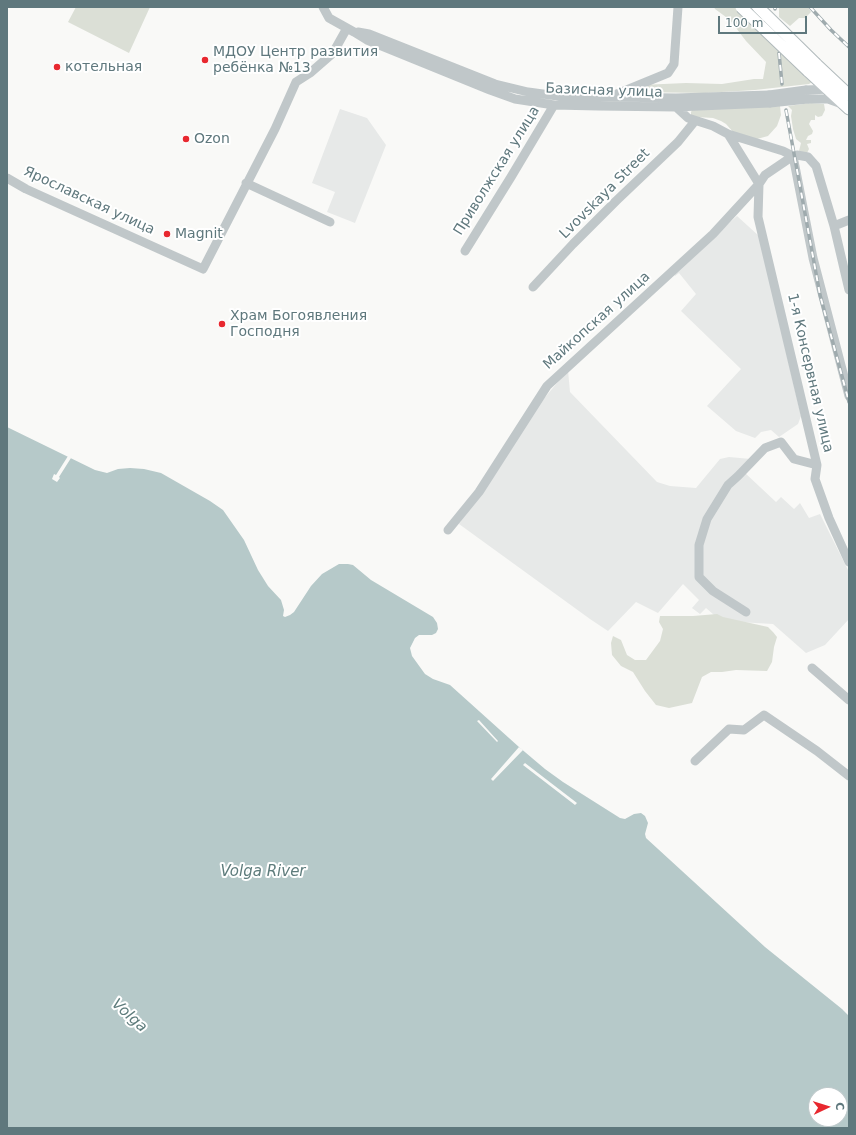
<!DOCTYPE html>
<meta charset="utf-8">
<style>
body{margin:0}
#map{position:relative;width:856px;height:1135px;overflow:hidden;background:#f9f9f7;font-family:"DejaVu Sans",sans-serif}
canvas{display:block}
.frame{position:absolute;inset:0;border:8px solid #5f787d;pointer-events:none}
.north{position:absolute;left:808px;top:1087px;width:40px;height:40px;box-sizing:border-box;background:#fff;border:1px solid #bfc9cb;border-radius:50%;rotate:86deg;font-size:11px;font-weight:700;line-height:16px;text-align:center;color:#5f787d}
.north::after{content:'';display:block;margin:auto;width:14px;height:18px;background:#e8282f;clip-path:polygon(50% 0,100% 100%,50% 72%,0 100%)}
.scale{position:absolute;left:718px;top:16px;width:89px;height:18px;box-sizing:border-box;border:2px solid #5f787d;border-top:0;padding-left:5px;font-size:12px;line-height:14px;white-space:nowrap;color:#5f787d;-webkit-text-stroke:3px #fff;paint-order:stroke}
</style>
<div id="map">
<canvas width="856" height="1135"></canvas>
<div class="frame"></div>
<div class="north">С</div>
<div class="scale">100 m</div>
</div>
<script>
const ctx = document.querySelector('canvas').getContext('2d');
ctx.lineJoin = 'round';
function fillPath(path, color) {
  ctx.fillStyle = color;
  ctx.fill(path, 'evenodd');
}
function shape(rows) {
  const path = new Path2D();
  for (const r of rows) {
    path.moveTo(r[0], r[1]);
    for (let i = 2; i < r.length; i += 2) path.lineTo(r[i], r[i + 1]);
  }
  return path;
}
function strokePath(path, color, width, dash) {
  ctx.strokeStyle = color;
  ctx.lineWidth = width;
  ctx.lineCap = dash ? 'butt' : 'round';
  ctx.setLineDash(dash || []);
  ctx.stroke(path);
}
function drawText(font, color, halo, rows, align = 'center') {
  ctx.font = font + ' "DejaVu Sans",sans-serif';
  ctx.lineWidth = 4;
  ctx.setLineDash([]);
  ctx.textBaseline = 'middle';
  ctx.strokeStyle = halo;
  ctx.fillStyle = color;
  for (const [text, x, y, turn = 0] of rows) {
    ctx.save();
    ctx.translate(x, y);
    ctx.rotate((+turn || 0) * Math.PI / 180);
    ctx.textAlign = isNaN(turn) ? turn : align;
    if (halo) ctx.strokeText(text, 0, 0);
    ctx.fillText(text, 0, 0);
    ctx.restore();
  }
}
const built = shape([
 [340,109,367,118,386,145,355,223,327,212,335,192,312,183],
 [737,216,759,236,801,416,798,424,779,437,771,430,761,432,755,438,736,431,707,406,741,369,681,311,696,294,679,273,675,276,673,273],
 [568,370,570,392,657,482,670,486,696,488,720,459,729,457,751,459,762,445,766,443,772,442,744,472,776,502,781,497,794,509,800,503,809,518,820,514,849,572,849,619,825,645,806,653,773,624,721,621,706,608,700,614,692,608,699,600,683,584,658,613,636,602,608,631,590,619,459,524,536,408]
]);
const green = shape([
 [76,7,150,7,129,53,68,22],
 [714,7,737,7,810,79,812,82,809,84,755,90,705,93,633,92,641,85,686,83,722,84,754,79,763,79,766,62,746,41,730,20,715,9],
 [779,7,808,7,811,12,805,18,799,18,790,26,779,17],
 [811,103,824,104,825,110,822,116,818,117,815,115,815,120,811,120,809,124,813,131,812,134,808,136,806,140,811,140,811,143,807,144,809,149,806,155,799,151,801,143,796,139,793,129,791,116,792,110,788,106],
 [780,106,781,115,777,126,768,136,757,139,734,133,726,124,721,121,713,118,697,117,691,115,691,112,692,110],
 [717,614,723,617,768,627,773,632,777,637,774,647,772,662,767,671,736,670,722,672,711,672,702,677,692,703,669,708,656,705,645,691,633,672,621,666,612,655,611,643,613,636,621,640,627,655,635,660,646,660,660,641,663,629,659,622,660,616,693,616]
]);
const water = shape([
 [7,427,95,470,107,473,118,469,130,468,144,469,161,473,210,501,223,510,244,540,258,570,268,586,281,600,284,610,283,616,285,617,290,615,294,612,311,586,322,574,339,564,348,564,353,565,371,580,433,617,437,623,438,629,436,633,432,635,419,635,415,638,410,648,412,656,425,674,433,679,450,685,519,747,545,769,563,782,620,818,625,819,634,814,641,813,645,816,648,823,645,834,646,838,765,947,842,1009,849,1016,849,1128,7,1128],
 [816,1095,840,1095,840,1119,816,1119]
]);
const pier = shape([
 [68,456,71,458,59,477,60,478,57,482,52,479,54,474,56,475],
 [479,720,498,741,497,742,477,721],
 [519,747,523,750,493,781,491,779],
 [525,763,577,803,575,805,523,765]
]);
const minor = shape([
 [323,7,329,18,354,32,367,40,490,90,515,99,554,105,598,106,676,107,770,103],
 [358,32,369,34,495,84,528,92,565,97,609,97,676,98,769,95],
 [806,90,831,89],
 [612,96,668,73,674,64,678,7],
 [808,99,828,99,842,104],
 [676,104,676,107,688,118,713,126,728,134,783,151,793,156],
 [728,134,759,184,758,217,817,465,815,479,829,518,849,562],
 [793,156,813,258,849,396],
 [7,178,26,189,203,269,275,129,296,82,310,73,333,53,347,28],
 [246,183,330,222],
 [834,226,849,220],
 [465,251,511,177,554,105],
 [533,287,573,244,616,201,678,142,695,121],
 [448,530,479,492,547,386,713,234,759,184,765,175,793,156,797,155,808,157,816,166,834,226,849,290],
 [746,612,713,591,699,577,699,545,707,519,728,485,738,476,765,448,781,442,794,459,817,465],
 [812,668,849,700],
 [695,761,729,729,744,730,764,715,817,751,849,776]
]);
const major = shape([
 [816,64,849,95],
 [808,71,849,109]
]);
const rail = shape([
 [775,7,775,9],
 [810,7,831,30,849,47],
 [779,53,782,84],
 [786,110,820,295,849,402]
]);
const minorBridge = shape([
 [769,95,806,90],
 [770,103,808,99]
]);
const majorBridge = shape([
 [741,7,808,71],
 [758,7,816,64]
]);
const markers = [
 [205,60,4,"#e8282f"],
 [57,67,4,"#e8282f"],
 [186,139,4,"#e8282f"],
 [167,234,4,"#e8282f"],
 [222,324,4,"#e8282f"]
];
const poiNames = [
 ["МДОУ Центр развития",213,52],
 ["ребёнка №13",213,68],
 ["котельная",65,67],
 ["Ozon",194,139],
 ["Magnit",175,234],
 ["Храм Богоявления",230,316],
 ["Господня",230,332]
];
const streetNames = [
 ["Базисная улица",604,91,2],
 ["Приволжская улица",497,171,-58],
 ["Lvovskaya Street",605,194,-45],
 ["Ярославская улица",89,201,25],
 ["Майкопская улица",597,321,-42],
 ["1-я Консервная улица",810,373,77]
];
const waterNames = [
 ["Volga River",263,872],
 ["Volga",129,1016,42]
];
fillPath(built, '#e7e9e8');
fillPath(green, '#dbdfd6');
fillPath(water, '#b6c9c9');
fillPath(pier, '#f9f9f7');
strokePath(major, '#b1babc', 13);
strokePath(minor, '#c0c7c9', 9);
strokePath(major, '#fff', 11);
strokePath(rail, '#9fabae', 3.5);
strokePath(rail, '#fff', 2, [6]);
strokePath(majorBridge, '#b1babc', 13, []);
strokePath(minorBridge, '#c0c7c9', 9);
strokePath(majorBridge, '#fff', 11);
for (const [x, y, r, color] of markers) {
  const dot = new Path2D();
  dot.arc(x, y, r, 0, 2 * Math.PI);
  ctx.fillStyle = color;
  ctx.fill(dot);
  strokePath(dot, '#fff', 1.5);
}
drawText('14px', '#5f787d', '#fff', poiNames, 'left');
drawText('14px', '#5f787d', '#fff', streetNames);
drawText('italic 15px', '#5e7c7c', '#fff', waterNames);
</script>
